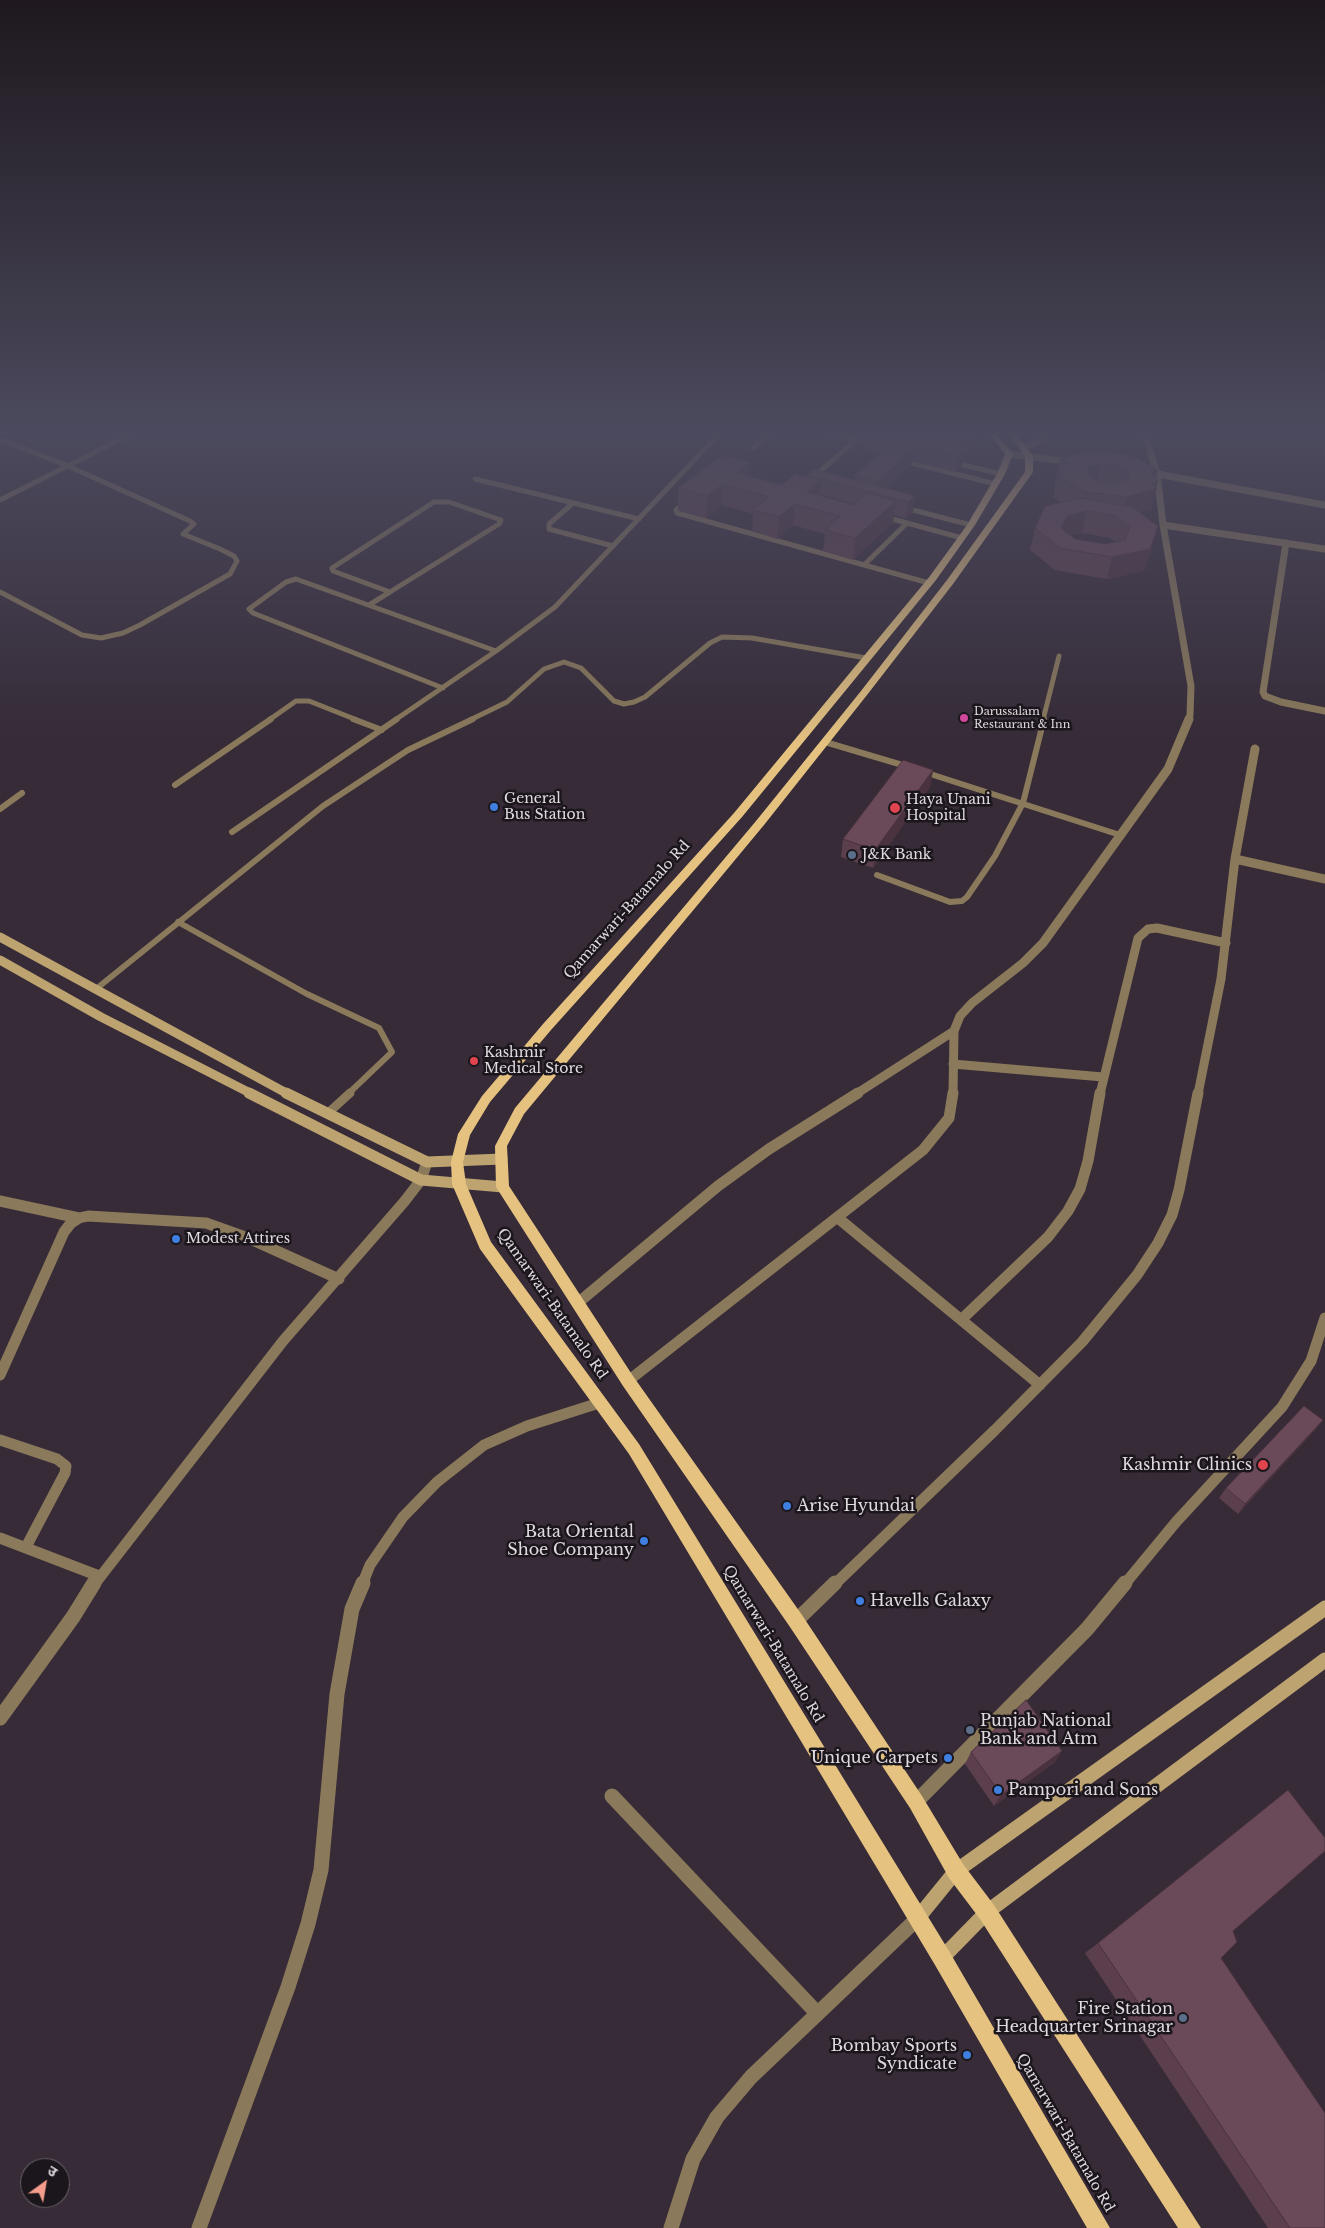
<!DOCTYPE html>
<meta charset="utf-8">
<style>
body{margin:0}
#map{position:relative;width:1325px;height:2228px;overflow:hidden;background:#362b37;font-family:"Libre Baskerville","Noto Sans Devanagari",serif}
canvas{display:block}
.north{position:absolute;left:20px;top:2158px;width:50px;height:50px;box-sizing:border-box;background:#1b161b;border:1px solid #6a646a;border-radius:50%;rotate:32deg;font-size:14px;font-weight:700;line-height:20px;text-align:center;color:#e0d9e0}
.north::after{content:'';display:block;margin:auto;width:18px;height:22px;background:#f49d8c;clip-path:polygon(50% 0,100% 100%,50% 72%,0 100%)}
</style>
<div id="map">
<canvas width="1325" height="2228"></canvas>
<div class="north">उ</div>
</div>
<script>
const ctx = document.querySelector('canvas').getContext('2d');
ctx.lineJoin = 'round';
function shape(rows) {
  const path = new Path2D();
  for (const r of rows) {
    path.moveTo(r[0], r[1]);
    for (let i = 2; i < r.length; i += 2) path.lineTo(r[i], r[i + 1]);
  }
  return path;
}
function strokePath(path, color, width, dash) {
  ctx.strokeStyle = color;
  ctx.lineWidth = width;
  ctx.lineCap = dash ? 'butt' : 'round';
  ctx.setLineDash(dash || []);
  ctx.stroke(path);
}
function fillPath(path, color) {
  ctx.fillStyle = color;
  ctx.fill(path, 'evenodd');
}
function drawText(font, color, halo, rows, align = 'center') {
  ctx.font = font + ' "Libre Baskerville",serif';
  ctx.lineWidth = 5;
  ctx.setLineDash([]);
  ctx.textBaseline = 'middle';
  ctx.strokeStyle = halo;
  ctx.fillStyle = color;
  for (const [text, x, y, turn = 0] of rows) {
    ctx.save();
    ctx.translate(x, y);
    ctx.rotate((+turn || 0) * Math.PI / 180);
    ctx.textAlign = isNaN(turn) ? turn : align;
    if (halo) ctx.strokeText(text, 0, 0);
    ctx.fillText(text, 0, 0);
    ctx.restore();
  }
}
const laneFar2 = shape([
 [831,434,868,441],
 [0,439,68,466,190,521,194,524,183,534,220,549,234,556,237,561,230,574,140,625,123,633,101,638,82,635,0,592],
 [753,448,768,434],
 [903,461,996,484],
 [955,463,1001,474],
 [816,475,857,439],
 [475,479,639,519],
 [0,500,131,434],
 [686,501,676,510,677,513,929,583],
 [434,502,449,502,501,520,499,524,390,592,333,571,332,568,434,502],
 [573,503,549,524,549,529,613,546],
 [905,508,971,525],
 [885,517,962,538],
 [864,565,907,523],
 [369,605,390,592],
 [443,688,253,613,249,609,286,582,296,579,496,651],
 [269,720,296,701,309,701,357,720],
 [395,720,496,651,555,607,719,434],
 [470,720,507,702,544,669,564,662,581,668,614,701,624,704,634,702,645,697,710,643,722,637,752,638,866,658],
 [1043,720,1059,656]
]);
const laneFar1 = shape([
 [353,719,382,730],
 [825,742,909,767],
 [924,772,1120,835],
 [175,785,271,719],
 [0,809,22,793],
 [232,832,397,719],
 [877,875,950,902,962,901,967,897,995,856,1023,803,1044,719],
 [178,922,307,994,379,1028,392,1052,348,1094],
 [96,989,323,806,408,750,473,719]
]);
const lane = shape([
 [327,1114,350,1093]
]);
const streetFar3 = shape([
 [1145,434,1157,474,1163,525,1191,686,1190,715,1188,720],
 [1024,447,1037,442,1046,434],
 [1009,454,1073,462],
 [1152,473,1325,505],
 [1163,525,1325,549],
 [1286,543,1263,692,1265,696,1281,702,1325,711]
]);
const streetFar2 = shape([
 [1235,859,1325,879],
 [953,1064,1103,1077],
 [856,1094,954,1031],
 [953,1094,954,1031,960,1016,972,1003,1023,963,1043,943,1168,769,1189,719],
 [1100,1094,1138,938,1148,929,1157,928,1226,943],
 [1198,1094,1221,979,1235,859,1255,749]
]);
const streetFar1 = shape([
 [0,1201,79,1218],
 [838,1218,1040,1385],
 [579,1302,718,1186,769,1149,858,1093],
 [962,1319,1048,1237,1068,1211,1080,1189,1088,1161,1100,1093],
 [0,1375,64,1232,71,1223,79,1218,88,1216,206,1223,248,1238,339,1279],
 [628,1381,923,1150,949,1118,953,1093],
 [0,1440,57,1459,66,1466,65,1473,26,1547],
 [0,1538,99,1576],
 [94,1585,283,1341,404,1202,421,1180,427,1162],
 [362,1585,370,1565,403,1517,437,1482,484,1445,527,1426,599,1403],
 [834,1585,995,1430,1082,1342,1137,1275,1158,1243,1172,1215,1179,1190,1198,1093],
 [1124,1585,1176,1522,1282,1407,1311,1361,1325,1318]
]);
const street = shape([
 [796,1621,835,1583],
 [0,1718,73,1617,94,1583],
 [612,1796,817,2013],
 [916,1802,1087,1629,1125,1583],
 [199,2228,288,1987,308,1924,321,1870,337,1694,352,1609,363,1583],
 [671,2228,693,2159,717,2117,751,2077,917,1919]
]);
const secondaryFar2 = shape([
 [0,937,288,1094],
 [0,960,101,1017,252,1094]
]);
const secondaryFar1 = shape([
 [249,1093,421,1180,503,1187],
 [286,1093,427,1162,502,1159]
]);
const secondary = shape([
 [917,1919,956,1871,1325,1608],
 [942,1958,987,1912,1325,1660]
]);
const primary = shape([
 [989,434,996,434,1013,454,1005,474,975,525,936,580,742,817,551,1030,490,1102,470,1135,463,1162,466,1184,491,1242,639,1444,949,1951,1110,2228,1087,2228,935,1965,629,1454,480,1249,452,1184,451,1162,458,1134,482,1096,543,1024,734,813,930,576,967,525,997,474,1005,454,989,434],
 [1009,434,1016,434,1033,456,1033,472,953,584,867,695,764,825,524,1114,507,1146,509,1186,633,1376,802,1615,922,1796,963,1864,994,1905,1201,2228,1178,2228,980,1919,949,1878,910,1808,790,1627,623,1386,496,1187,495,1146,515,1108,756,821,861,691,947,580,1025,472,1025,456,1009,434]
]);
const wall = shape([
 [860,434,972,434,969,450,964,455,962,466,956,472,912,461,912,464,886,488,915,496,913,512,906,518,894,515,893,522,853,560,823,551,825,534,793,525,777,539,752,531,753,514,722,505,706,518,678,510,678,488,750,477,782,485,807,477,807,475,855,480,855,475,881,453,859,447],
 [820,494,854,504,854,505,820,495],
 [1325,443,1325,456,1321,455],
 [1060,459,1158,470,1156,477,1158,480,1151,509,1139,512,1158,526,1152,548,1144,571,1107,579,1055,570,1030,550,1035,528,1062,503,1053,497,1055,490,1054,488],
 [1082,533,1110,538,1116,542,1105,544,1075,539,1070,535],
 [933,770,930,787,873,868,841,857,843,839],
 [1323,1420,1315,1430,1238,1514,1219,1498,1226,1488],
 [1062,1751,1054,1763,994,1806,965,1764,971,1752],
 [1233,1931,1221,1958,1325,2228,1268,2228,1085,1953,1098,1943]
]);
const shadedWall = shape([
 [972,434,969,450,964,455,962,466,956,472,959,456,962,452,964,442],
 [914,448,912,464,879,494,876,493,877,482],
 [751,462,750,483,737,473],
 [1101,464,1096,485,1083,488,1088,467],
 [1158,470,1155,482,1158,480,1156,488,1157,488,1151,509,1121,518,1127,497,1150,472],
 [821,481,819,502,807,492],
 [723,484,722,505,706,518,707,496],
 [915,496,913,512,906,518,908,502],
 [896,501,893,522,853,560,855,538],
 [795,504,793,525,777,539,779,517],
 [1087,511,1082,533,1062,537,1061,528,1067,516],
 [1158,526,1152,548,1144,571,1107,579,1112,557],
 [933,770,930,787,873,868,875,850],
 [1323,1420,1315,1430,1238,1514,1245,1504],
 [1062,1751,1054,1763,994,1806,1001,1795]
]);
const building = shape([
 [873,434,902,434,965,450,959,456,873,434],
 [933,434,972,434,964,442,933,434],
 [891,444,914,448,877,482,855,475,891,444],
 [1090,450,1130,455,1158,470,1150,472,1158,480,1151,484,1157,488,1127,497,1085,492,1058,476,1065,474,1060,471,1059,467,1067,463,1060,459,1090,450],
 [1101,464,1117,465,1129,472,1128,479,1115,483,1099,481,1087,474,1088,467,1101,464],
 [723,455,751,462,737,473,782,485,795,474,821,481,807,492,854,505,867,493,896,501,855,538,825,530,840,516,795,504,779,517,753,510,769,497,723,484,707,496,678,488,723,455],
 [814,469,915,496,908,502,807,475,814,469],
 [1082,498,1132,507,1158,526,1150,549,1112,557,1060,548,1035,528,1045,506,1082,498],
 [1087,511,1116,516,1130,527,1125,540,1105,544,1075,539,1061,528,1067,516,1087,511],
 [903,760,933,770,875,850,843,839,903,760],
 [1304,1406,1323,1420,1245,1504,1226,1488,1304,1406],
 [1026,1700,1062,1751,1001,1795,971,1752,1026,1700],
 [1288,1790,1325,1838,1325,1851,1233,1931,1237,1942,1221,1958,1289,2060,1325,2113,1325,2228,1290,2228,1098,1943,1288,1790]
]);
const markers = [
 [964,718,5,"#d1479c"],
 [494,807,5,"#3f7fe0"],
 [895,808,6,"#e0444e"],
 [852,855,5,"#5c6f8a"],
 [474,1061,5,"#e0444e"],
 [176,1239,5,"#3f7fe0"],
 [1263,1465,6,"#e0444e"],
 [787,1506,5,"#3f7fe0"],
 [644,1541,5,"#3f7fe0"],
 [860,1601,5,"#3f7fe0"],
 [970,1730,5,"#5c6f8a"],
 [948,1758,5,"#3f7fe0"],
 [998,1790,5,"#3f7fe0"],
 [1183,2018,5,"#5c6f8a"],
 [967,2055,5,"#3f7fe0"]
];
const farPoinames = [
 ["Darussalam",974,712],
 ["Restaurant & Inn",974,725]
];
const poiNames = [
 ["General",504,799],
 ["Bus Station",504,815],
 ["Haya Unani",906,800],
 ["Hospital",906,816],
 ["J&K Bank",862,855],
 ["Kashmir",484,1053],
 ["Medical Store",484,1069],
 ["Modest Attires",186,1239]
];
const streetNames = [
 ["Qamarwari-Batamalo Rd",627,910,-48],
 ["Qamarwari-Batamalo Rd",552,1304,55],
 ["Qamarwari-Batamalo Rd",773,1644,59],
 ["Qamarwari-Batamalo Rd",1065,2133,60]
];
const nearPoinames = [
 ["Kashmir Clinics",1252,1465],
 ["Arise Hyundai",797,1506,"left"],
 ["Bata Oriental",634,1532],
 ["Shoe Company",634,1550],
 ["Havells Galaxy",870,1601,"left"],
 ["Punjab National",980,1721,"left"],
 ["Bank and Atm",980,1739,"left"],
 ["Unique Carpets",938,1758],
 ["Pampori and Sons",1008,1790,"left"],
 ["Fire Station",1173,2009],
 ["Headquarter Srinagar",1173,2027],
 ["Bombay Sports",957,2046],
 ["Syndicate",957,2064]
];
strokePath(laneFar2, '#8a795a', 5);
strokePath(laneFar1, '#8a795a', 6);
strokePath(lane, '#8a795a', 9);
strokePath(streetFar3, '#8a795a', 7);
strokePath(streetFar2, '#8a795a', 9);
strokePath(streetFar1, '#8a795a', 11);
strokePath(street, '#8a795a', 15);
strokePath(secondaryFar2, '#bda370', 9);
strokePath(secondaryFar1, '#bda370', 11);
strokePath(secondary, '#bda370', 15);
fillPath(primary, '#e5c280');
fillPath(wall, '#5b3f4c');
fillPath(shadedWall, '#4a333e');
fillPath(building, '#6a4958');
strokePath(building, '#4a333e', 1);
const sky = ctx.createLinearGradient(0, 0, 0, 746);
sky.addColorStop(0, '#1e181e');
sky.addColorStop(0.58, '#4c4a5e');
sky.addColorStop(1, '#4c4a5e00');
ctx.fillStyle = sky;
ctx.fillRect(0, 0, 1325, 746);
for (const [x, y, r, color] of markers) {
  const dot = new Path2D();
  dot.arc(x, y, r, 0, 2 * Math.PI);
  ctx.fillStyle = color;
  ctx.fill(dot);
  strokePath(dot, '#1b161b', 2);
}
drawText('11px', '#e0d9e0', '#1b161b', farPoinames, 'left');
drawText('14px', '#e0d9e0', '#1b161b', poiNames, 'left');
drawText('14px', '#e0d9e0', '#1b161b', streetNames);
drawText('16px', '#e0d9e0', '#1b161b', nearPoinames, 'right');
</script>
